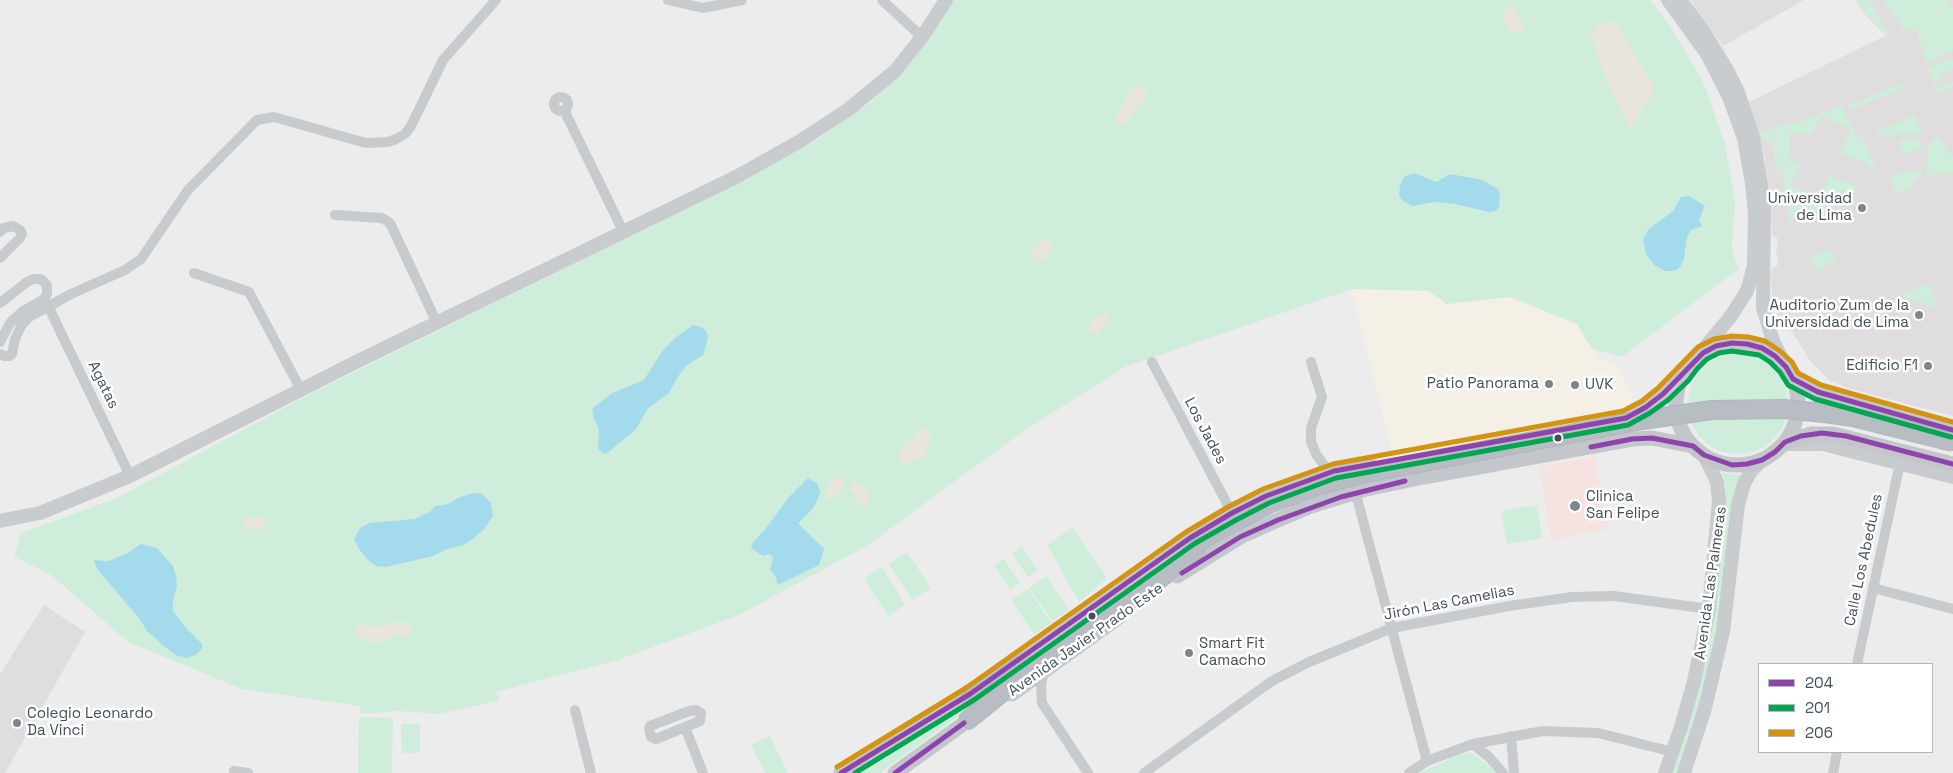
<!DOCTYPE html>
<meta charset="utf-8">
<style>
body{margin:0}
#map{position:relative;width:1953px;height:773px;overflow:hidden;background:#edecec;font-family:"Space Grotesk",sans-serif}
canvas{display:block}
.legend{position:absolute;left:1758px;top:663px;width:175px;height:90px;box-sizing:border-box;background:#fff;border:1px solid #b4b8bc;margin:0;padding:6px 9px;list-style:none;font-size:15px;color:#434e58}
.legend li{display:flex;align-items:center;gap:10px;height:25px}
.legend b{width:25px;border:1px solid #b4b8bc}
</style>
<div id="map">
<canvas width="1953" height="773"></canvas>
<ul class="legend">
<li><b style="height:6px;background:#8e44ad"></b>204</li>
<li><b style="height:6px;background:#00a651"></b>201</li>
<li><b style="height:6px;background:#d39412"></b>206</li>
</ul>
</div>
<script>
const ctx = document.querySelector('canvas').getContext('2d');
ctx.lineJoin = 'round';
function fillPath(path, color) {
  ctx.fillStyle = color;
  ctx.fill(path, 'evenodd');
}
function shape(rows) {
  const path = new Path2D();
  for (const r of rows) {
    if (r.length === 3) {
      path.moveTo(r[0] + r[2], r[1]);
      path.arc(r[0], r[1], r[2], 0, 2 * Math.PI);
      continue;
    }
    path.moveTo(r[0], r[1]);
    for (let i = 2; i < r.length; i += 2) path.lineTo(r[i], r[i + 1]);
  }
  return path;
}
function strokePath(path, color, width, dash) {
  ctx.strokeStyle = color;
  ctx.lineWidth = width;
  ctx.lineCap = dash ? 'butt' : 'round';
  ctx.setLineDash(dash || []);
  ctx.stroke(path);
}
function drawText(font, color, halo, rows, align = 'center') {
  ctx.font = font + ' "Space Grotesk",sans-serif';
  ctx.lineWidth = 5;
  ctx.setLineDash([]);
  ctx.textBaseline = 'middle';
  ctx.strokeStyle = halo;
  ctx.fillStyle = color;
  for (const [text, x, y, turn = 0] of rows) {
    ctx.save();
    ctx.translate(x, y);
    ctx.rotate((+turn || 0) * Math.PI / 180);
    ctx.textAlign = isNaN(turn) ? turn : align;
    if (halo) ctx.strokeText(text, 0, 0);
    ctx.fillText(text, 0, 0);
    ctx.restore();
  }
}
const commercial = shape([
 [1352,289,1429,291,1447,304,1510,297,1577,324,1598,358,1614,362,1633,400,1634,410,1627,415,1394,458]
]);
const education = shape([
 [1690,0,1804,0,1723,46],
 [1855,0,1953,0,1953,416,1848,388,1829,380,1811,362,1793,333,1774,310,1772,303,1771,269,1778,265,1778,258,1776,255,1778,239,1772,235,1770,194,1764,154,1749,102,1887,35,1872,23],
 [44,605,85,632,5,773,0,773,0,674]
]);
const medical = shape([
 [1595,456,1609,529,1551,540,1539,467]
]);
const green = shape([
 [950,0,1650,0,1671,27,1705,86,1725,144,1735,202,1732,250,1739,269,1622,357,1593,349,1586,340,1577,324,1510,297,1447,304,1429,291,1352,289,1125,367,1025,430,868,545,739,615,618,660,496,692,500,700,439,714,398,711,361,714,360,706,242,689,128,642,50,574,14,557,21,533,117,498,310,394,716,194,819,138,872,101,920,51],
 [1856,0,1869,0,1892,38,1873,23],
 [1884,0,1947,0,1953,9,1953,51,1926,62,1916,29,1904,31],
 [1953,58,1953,68,1941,74,1943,80,1935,83,1938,89,1953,82,1953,87,1938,94,1927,68],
 [1901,83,1903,88,1850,110,1848,106],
 [1842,105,1857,138,1863,136,1875,167,1870,169,1866,164,1840,153,1850,129,1821,116,1813,133,1790,133,1791,163,1800,163,1790,186,1819,199,1830,175,1861,189,1789,222,1785,186,1773,132,1781,173,1778,174,1771,143,1761,136,1760,133,1790,121,1791,124,1786,127],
 [1915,115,1923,134,1877,135,1876,132],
 [1939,136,1953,156,1953,173,1947,175,1944,172,1927,176,1928,145],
 [1919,139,1921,148,1905,154,1897,140],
 [1921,170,1921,177,1916,178,1911,188,1897,194,1890,178,1901,173],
 [1830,249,1837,258,1818,271,1809,258],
 [1929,283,1939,309,1901,296,1928,283],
 [1738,404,50],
 [1722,473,1742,475,1736,486,1728,566,1715,651,1680,773,1670,773,1719,556,1726,485],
 [1537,505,1542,538,1507,544,1501,511],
 [1072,527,1107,578,1079,602,1047,545],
 [1022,547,1038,571,1028,577,1012,554],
 [907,552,931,588,912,600,889,564],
 [1004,559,1020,583,1010,589,994,565],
 [882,567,905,605,888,616,864,578],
 [1046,576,1069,610,1052,621,1029,588],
 [1028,589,1051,623,1034,634,1011,600],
 [997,687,997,688,880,773,856,773],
 [359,717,393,718,392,773,358,773],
 [401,724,420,724,420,753,402,753],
 [770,736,788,773,765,773,751,745],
 [1468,753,1477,756,1497,773,1419,773,1452,758]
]);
const sand = shape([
 [1506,6,1514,7,1525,28,1519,35,1506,28,1504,16],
 [1615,22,1655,88,1631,129,1606,81,1591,35,1597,24],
 [1138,85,1146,88,1146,96,1123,127,1114,120,1121,109,1127,92],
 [1042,239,1049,239,1053,247,1047,257,1037,264,1030,254],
 [1109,313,1111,320,1104,324,1099,333,1091,333,1088,328,1091,322,1100,314],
 [926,428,930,432,930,441,924,457,913,463,899,462,899,454,902,446,910,441,917,432],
 [836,477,843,480,843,488,831,500,824,497,829,483],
 [852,480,859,483,866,490,870,499,867,506,858,505,856,496,848,489],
 [255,516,265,519,265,525,262,530,250,530,244,526,243,520,248,517],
 [388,623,407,623,413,628,410,635,398,637,395,634,390,636,386,641,364,641,357,635,358,625,379,627]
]);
const water = shape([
 [1411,174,1417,174,1436,182,1450,174,1482,180,1498,189,1500,196,1499,207,1496,211,1489,212,1456,204,1434,202,1413,206,1404,202,1399,196,1400,186,1404,177],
 [1689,196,1705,206,1699,220,1702,226,1691,230,1687,237,1684,259,1680,267,1675,271,1665,271,1654,265,1646,254,1643,240,1648,230,1673,211,1681,197],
 [693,325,701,327,706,331,708,338,703,355,687,365,679,375,669,393,648,408,636,429,606,454,598,450,599,429,594,419,592,409,612,393,644,380,663,350,675,338],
 [808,478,817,483,820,492,818,499,813,508,798,523,824,549,819,565,778,585,775,576,770,570,773,557,769,554,763,556,751,548,753,542,764,531,789,497],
 [473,493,482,494,491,503,493,516,484,529,474,538,463,545,447,549,433,556,386,567,376,566,368,560,359,549,354,539,361,527,370,523,415,519,431,511,435,506,448,504,460,497],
 [141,544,157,548,173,566,176,576,177,587,173,600,173,611,185,627,202,644,202,648,197,654,187,658,177,656,164,646,147,631,139,618,97,569,94,560,108,561,126,554]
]);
const street = shape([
 [668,0,703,8,742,0],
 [882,0,922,37],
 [561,104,7],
 [564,110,624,233],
 [335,215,382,218,390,223,437,323],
 [0,232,4,228,13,226,20,230,22,234,20,238,0,258],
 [194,273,249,292,301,390],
 [0,303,27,282,34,279,41,279,47,285,47,294,44,299,23,311,10,323,0,342],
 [48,306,130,476],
 [0,354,4,356,9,356,12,354,15,339,21,326,29,317,71,294,125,270,141,259,188,190,257,120,274,117,366,143,388,142,396,139,405,134,411,126,443,60,496,0],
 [1152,362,1232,513],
 [1311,362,1322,397,1311,428,1311,442,1316,454,1329,472],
 [1354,487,1427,761],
 [1873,588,1953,609],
 [1857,664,1900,463],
 [1044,672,1041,685,1042,703,1088,773],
 [575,710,591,773],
 [696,710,701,713,700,721,656,739,651,737,649,729,650,726,689,711,696,710],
 [685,727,703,773],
 [1511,736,1514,773],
 [1473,744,1489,757,1503,773],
 [234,771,248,773],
 [1144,773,1272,681,1309,662,1392,628,1509,606,1572,597,1614,596,1709,609],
 [1409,773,1427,761,1473,744,1543,731,1598,733,1673,752],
 [1833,773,1837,752]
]);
const secondary = shape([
 [1668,0,1707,54,1729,97,1744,138,1752,183,1755,213,1754,266,1747,291,1731,316,1691,364],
 [1683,4,1702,29,1727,70,1738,92,1753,137,1764,202,1763,308,1773,341,1786,367],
 [1787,444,1823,444,1953,477],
 [0,521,40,513,130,476,356,362,736,177,800,141,849,109,895,71,922,37,946,0],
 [1665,773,1681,727,1694,681,1709,609,1719,501,1717,482,1704,455],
 [1684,773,1705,708,1723,632,1738,505,1744,484,1751,471,1762,460]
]);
const primary = shape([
 [1737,404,61],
 [1793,379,1825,395,1953,430],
 [1618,419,1626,418,1646,407,1682,376],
 [1785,442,1811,434,1833,434,1953,464],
 [1177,576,1240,537,1278,520,1311,506,1366,489,1429,476,1632,439,1652,438,1693,446],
 [1014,665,1171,551,1232,513,1266,496,1298,483,1329,472,1369,464],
 [1012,694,1119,617],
 [841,773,978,689],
 [895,773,977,714]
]);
const highway = shape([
 [970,694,1025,661],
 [968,720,1025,674,1197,552]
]);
const highwayBridge = shape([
 [1192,546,1224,527,1269,504,1320,485,1361,474,1642,420,1712,410,1784,409,1825,413,1853,417,1953,442]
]);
const bus1 = shape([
 [1591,447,1632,439,1652,438,1693,446,1704,455,1732,465,1747,464,1762,460,1775,452,1785,442,1801,436,1822,433,1846,436,1953,464],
 [1182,573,1240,537,1278,520,1341,497,1405,481],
 [841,773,970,694,1190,538,1232,513,1266,496,1334,471,1626,418,1646,407,1663,394,1703,353,1716,346,1732,343,1747,344,1762,348,1775,356,1786,367,1793,379,1818,392,1953,430],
 [895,773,964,723]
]);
const bus2 = shape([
 [855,773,974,700,1194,544,1236,520,1269,503,1336,478,1628,425,1650,413,1668,400,1688,381,1697,369,1707,359,1719,353,1732,351,1759,355,1770,362,1780,372,1788,385,1815,399,1951,437]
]);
const bus3 = shape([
 [837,767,966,688,1186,532,1228,507,1263,489,1333,464,1623,411,1642,401,1658,388,1698,347,1714,339,1732,336,1748,337,1765,341,1780,351,1792,362,1798,373,1821,385,1953,422]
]);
const markers = [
 [1862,208,5,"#7e858c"],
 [1919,315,5,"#7e858c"],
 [1928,366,5,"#7e858c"],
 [1549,384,5,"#7e858c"],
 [1575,385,5,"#7e858c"],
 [1558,438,4.5,"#434e58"],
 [1575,506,6,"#7e858c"],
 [1092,616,4.5,"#434e58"],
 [1189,653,5,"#7e858c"],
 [17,723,5,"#7e858c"]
];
const poiNames = [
 ["Universidad",1852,199],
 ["de Lima",1852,216],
 ["Auditorio Zum de la",1909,306],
 ["Universidad de Lima",1909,323],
 ["Edificio F1",1918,366],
 ["Patio Panorama",1539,384],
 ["UVK",1585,385,"left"],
 ["Clinica",1586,497,"left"],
 ["San Felipe",1586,514,"left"],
 ["Smart Fit",1199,644,"left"],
 ["Camacho",1199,661,"left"],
 ["Colegio Leonardo",27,714,"left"],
 ["Da Vinci",27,731,"left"]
];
const streetNames = [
 ["Agatas",103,385,64],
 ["Los Jades",1205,431,62],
 ["Calle Los Abedules",1864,560,-78],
 ["Avenida Las Palmeras",1711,583,-82],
 ["Jirón Las Camelias",1449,603,-11],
 ["Avenida Javier Prado Este",1086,640,-35]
];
fillPath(commercial, '#f5f0e6');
fillPath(education, '#dfddde');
fillPath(medical, '#f4e3e1');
fillPath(green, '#cfeddb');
fillPath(sand, '#e8e5dc');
fillPath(water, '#a3dbec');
strokePath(highway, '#b0b6bc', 20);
strokePath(street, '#c8cbcd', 10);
strokePath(secondary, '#c9cccf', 14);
strokePath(primary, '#c3c7cb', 15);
strokePath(highway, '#b8bdc3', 18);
strokePath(highwayBridge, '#b0b6bc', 20, []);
strokePath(highwayBridge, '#b8bdc3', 18);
strokePath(bus1, '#8e44ad', 5);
strokePath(bus2, '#00a651', 5);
strokePath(bus3, '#d39412', 5);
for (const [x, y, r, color] of markers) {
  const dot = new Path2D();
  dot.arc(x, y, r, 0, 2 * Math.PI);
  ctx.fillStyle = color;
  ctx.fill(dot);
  strokePath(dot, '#fff', 2);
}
drawText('15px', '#434e58', '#fff', poiNames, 'right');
drawText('15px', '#434e58', '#fff', streetNames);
</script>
